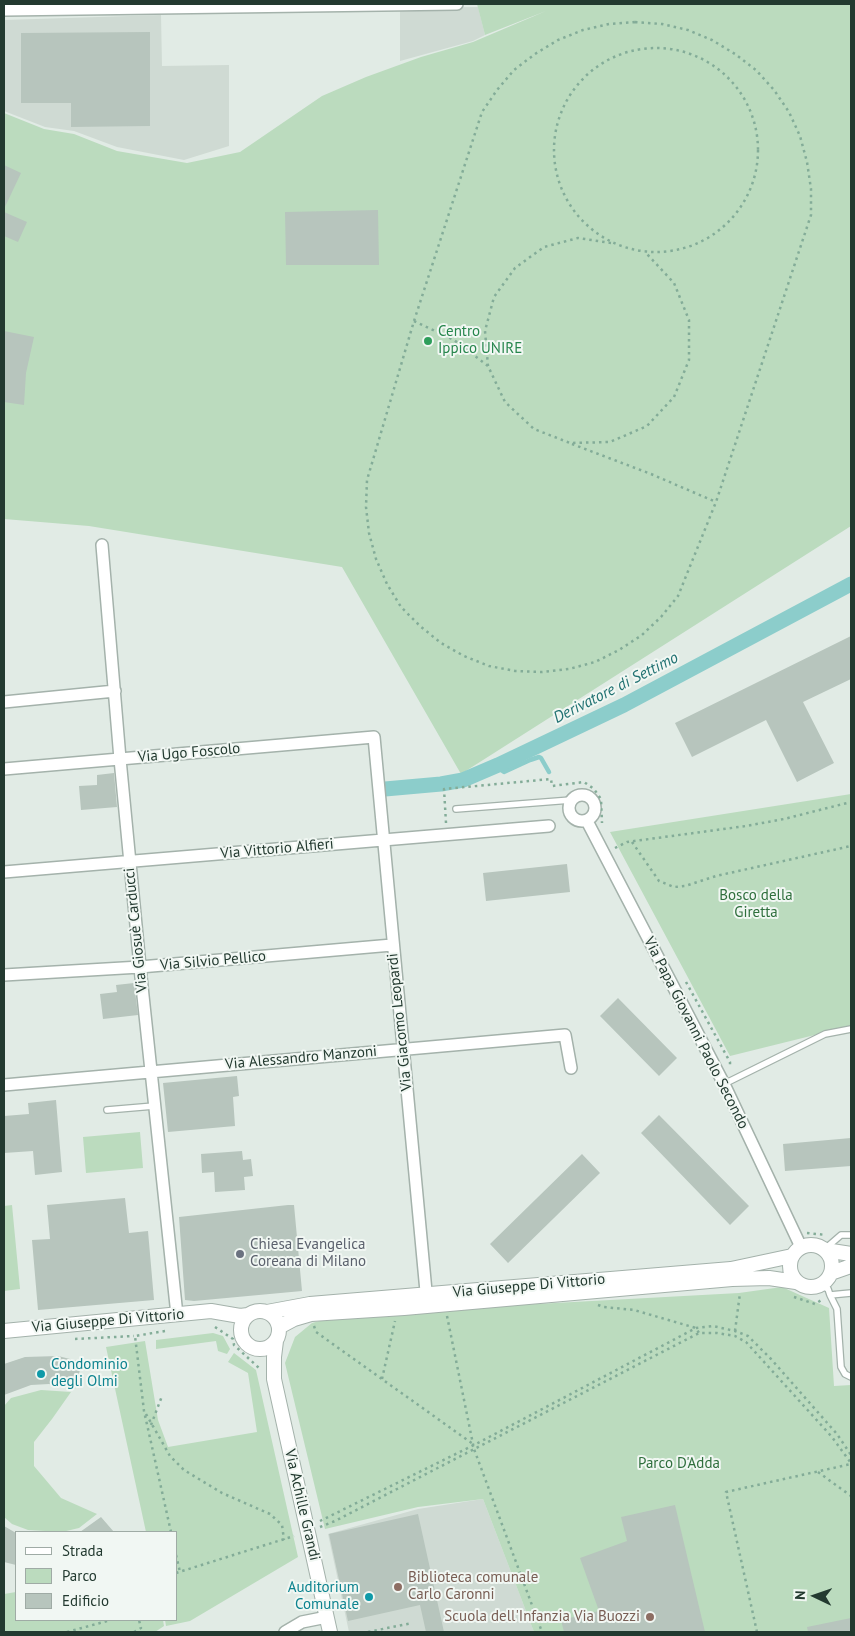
<!DOCTYPE html>
<meta charset="utf-8">
<style>
body{margin:0}
#map{position:relative;width:855px;height:1636px;overflow:hidden;background:#e1ebe5;font-family:"PT Sans",sans-serif}
canvas{display:block}
.frame{position:absolute;inset:0;border:5px solid #233a30;pointer-events:none}
.legend{position:absolute;left:15px;top:1531px;width:162px;height:90px;box-sizing:border-box;background:#f1f7f3;border:1px solid #9faba5;margin:0;padding:6px 9px;list-style:none;font-size:15px;color:#233a30}
.legend li{display:flex;align-items:center;gap:10px;height:25px}
.legend b{width:25px;border:1px solid #9faba5}
.north{position:absolute;left:790px;top:1571px;width:50px;height:50px;-webkit-text-stroke:4px #f1f7f3;paint-order:stroke;rotate:273deg;font-size:14px;font-weight:700;line-height:20px;text-align:center;color:#233a30}
.north::after{content:'';display:block;margin:auto;width:18px;height:22px;background:#233a30;clip-path:polygon(50% 0,100% 100%,50% 72%,0 100%)}
</style>
<div id="map">
<canvas width="855" height="1636"></canvas>
<div class="frame"></div>
<ul class="legend">
<li><b style="height:6px;background:#fff"></b>Strada</li>
<li><b style="height:14px;background:#bbdbbe"></b>Parco</li>
<li><b style="height:14px;background:#b7c5bd"></b>Edificio</li>
</ul>
<div class="north">N</div>
</div>
<script>
const ctx = document.querySelector('canvas').getContext('2d');
ctx.lineJoin = 'round';
function fillPath(path, color) {
  ctx.fillStyle = color;
  ctx.fill(path, 'evenodd');
}
function shape(rows) {
  const path = new Path2D();
  for (const r of rows) {
    if (r.length === 3) {
      path.moveTo(r[0] + r[2], r[1]);
      path.arc(r[0], r[1], r[2], 0, 2 * Math.PI);
      continue;
    }
    path.moveTo(r[0], r[1]);
    for (let i = 2; i < r.length; i += 2) path.lineTo(r[i], r[i + 1]);
  }
  return path;
}
function strokePath(path, color, width, dash) {
  ctx.strokeStyle = color;
  ctx.lineWidth = width;
  ctx.lineCap = dash ? 'butt' : 'round';
  ctx.setLineDash(dash || []);
  ctx.stroke(path);
}
function drawText(font, color, halo, rows, align = 'center') {
  ctx.font = font + ' "PT Sans",sans-serif';
  ctx.lineWidth = 4;
  ctx.setLineDash([]);
  ctx.textBaseline = 'middle';
  ctx.strokeStyle = halo;
  ctx.fillStyle = color;
  for (const [text, x, y, turn = 0] of rows) {
    ctx.save();
    ctx.translate(x, y);
    ctx.rotate((+turn || 0) * Math.PI / 180);
    ctx.textAlign = isNaN(turn) ? turn : align;
    if (halo) ctx.strokeText(text, 0, 0);
    ctx.fillText(text, 0, 0);
    ctx.restore();
  }
}
const built = shape([
 [478,7,485,35,473,41,400,61,400,8],
 [161,15,162,66,229,65,229,146,184,160,117,147,74,131,45,127,4,111,4,20],
 [483,1499,534,1632,349,1632,328,1534,418,1509]
]);
const green = shape([
 [477,4,851,4,851,526,461,774,342,567,89,526,4,519,4,113,44,129,74,134,117,151,187,163,240,152,322,96,366,77,421,57,473,42,546,11,485,35],
 [851,794,851,1026,730,1056,610,832],
 [140,1132,143,1168,86,1173,83,1137],
 [12,1205,20,1289,4,1291,4,1206],
 [782,1287,829,1308,834,1386,851,1385,851,1632,534,1632,483,1499,418,1507,325,1529,285,1363,295,1337,312,1323,331,1318,445,1309,739,1293],
 [213,1333,223,1336,230,1349,227,1354,218,1351,216,1341,156,1349,156,1340],
 [145,1341,158,1420,168,1447,257,1432,248,1373,228,1362,234,1353,256,1370,298,1557,190,1621,166,1626,165,1620,176,1620,176,1532,146,1532,106,1347],
 [41,1390,71,1392,52,1419,34,1442,34,1466,61,1498,97,1514,79,1528,62,1532,28,1530,12,1524,4,1517,4,1406,11,1398],
 [16,1592,16,1620,163,1620,164,1626,155,1632,4,1632,4,1594]
]);
const stream = shape([
 [498,765,501,770,504,772,530,760,539,757,541,758,549,772]
]);
const canal = shape([
 [385,789,441,784,463,780,498,765,624,705,851,584]
]);
const building = shape([
 [150,32,150,126,71,127,71,103,21,103,21,33],
 [4,165,21,173,4,209],
 [378,210,379,265,286,265,285,212],
 [4,212,27,222,18,242,4,236],
 [4,331,34,337,26,373,24,405,4,402],
 [851,636,851,679,803,702,834,763,797,782,766,720,692,757,675,723],
 [114,773,117,807,81,810,79,786,97,785,97,775],
 [567,864,570,892,486,901,483,873],
 [134,983,138,1015,103,1019,100,994,117,992,116,985],
 [618,998,677,1058,659,1076,600,1016],
 [237,1076,239,1096,233,1097,235,1126,168,1132,163,1083],
 [56,1100,62,1172,35,1175,33,1151,4,1153,4,1116,29,1114,28,1103],
 [659,1115,749,1206,730,1225,641,1133],
 [851,1138,851,1166,785,1171,783,1144],
 [242,1151,243,1160,251,1159,253,1176,244,1177,245,1190,215,1192,214,1172,202,1173,201,1154],
 [582,1154,600,1173,508,1263,490,1244],
 [125,1198,129,1233,148,1231,154,1300,38,1310,32,1240,50,1239,47,1205],
 [288,1205,294,1205,302,1291,194,1301,185,1300,179,1217],
 [58,1356,82,1362,75,1389,49,1384,31,1385,4,1395,4,1364,25,1357],
 [675,1505,705,1632,564,1632,561,1620,599,1611,580,1558,627,1541,621,1517],
 [418,1514,444,1632,426,1632,420,1605,348,1621,329,1534],
 [101,1517,114,1532,80,1532],
 [4,1526,16,1533,16,1565,4,1562],
 [851,1618,851,1632,808,1632,807,1627]
]);
const path = shape([
 [635,22,662,24,688,30,712,40,735,54,756,70,774,90,789,112,800,136,807,162,811,189,811,215,716,502,678,596,661,617,642,635,619,650,595,662,569,669,542,672,515,671,489,666,464,656,441,643,420,626,401,607,387,584,376,559,369,533,366,507,367,480,414,321,482,112,497,90,514,70,535,54,558,40,583,30,609,24,635,22],
 [656,150,102],
 [611,243,578,238,544,247,515,268,494,297,485,331,488,366,505,402,534,429,570,443,610,442,647,426,674,397,689,360,689,320,674,283,646,253],
 [414,321,454,340,488,366],
 [572,444,651,474,716,502],
 [446,823,444,789,551,779,552,786,584,782,594,789,601,799,602,823],
 [632,842,659,881,674,887,685,886,716,876,851,846],
 [615,848,627,842,746,826,784,819,851,802],
 [686,982,730,1062,730,1068],
 [807,1233,826,1235],
 [794,1297,815,1304,823,1299],
 [598,1305,604,1307,634,1310,696,1328,699,1333],
 [447,1316,474,1449,542,1632],
 [314,1326,316,1332,473,1444],
 [215,1327,233,1339,234,1345,259,1368,260,1371],
 [165,1331,135,1336,144,1411,171,1532],
 [735,1331,740,1293],
 [75,1339,134,1336],
 [382,1379,395,1321],
 [146,1414,170,1456,184,1470,222,1493,270,1514,282,1525,284,1540],
 [151,1425,162,1396],
 [818,1472,851,1496],
 [320,1521,474,1445,696,1328,713,1326,735,1331,748,1336,771,1359,837,1434,851,1455],
 [320,1527,335,1521,699,1333,717,1333,735,1336,746,1342,832,1437,851,1463],
 [176,1555,180,1572],
 [176,1573,294,1536],
 [67,1632,111,1620],
 [134,1632,141,1628,139,1620],
 [368,1632,412,1623],
 [757,1632,726,1492,851,1464]
]);
const service = shape([
 [456,809,571,800],
 [724,1084,825,1034,851,1029],
 [107,1110,154,1106],
 [826,1248,841,1235,851,1235],
 [821,1285,828,1289,830,1295,851,1293],
 [830,1295,837,1309,841,1367,845,1374,851,1377]
]);
const minor = shape([
 [4,10,457,4],
 [102,545,120,759,141,977,177,1315],
 [4,702,115,691],
 [4,769,374,737,427,1302],
 [582,808,13],
 [587,821,724,1084,801,1247],
 [4,872,549,826],
 [4,975,140,967,392,945],
 [4,1085,565,1035,571,1068],
 [285,1632,302,1622,327,1617]
]);
const tertiary = shape([
 [811,1266,21],
 [825,1250,851,1254],
 [831,1273,851,1266],
 [260,1330,19],
 [267,1312,310,1304,731,1269,792,1256],
 [279,1327,294,1319,311,1314,404,1308,732,1279,769,1278,796,1282],
 [4,1331,211,1311,240,1316,248,1315],
 [276,1341,274,1357,274,1379,330,1632]
]);
const markers = [
 [428,341,5,"#2e9e5b"],
 [240,1254,5,"#6b7280"],
 [41,1374,5,"#0f9aa8"],
 [398,1587,5,"#8d6e63"],
 [369,1597,5,"#0f9aa8"],
 [650,1617,5,"#8d6e63"]
];
const leisureNames = [
 ["Centro",438,332],
 ["Ippico UNIRE",438,349]
];
const streetNames = [
 ["Via Ugo Foscolo",189,753,-5],
 ["Via Vittorio Alfieri",277,849,-5],
 ["Via Giosuè Carducci",136,930,-96],
 ["Via Silvio Pellico",213,961,-5],
 ["Via Giacomo Leopardi",400,1022,-96],
 ["Via Papa Giovanni Paolo Secondo",696,1033,63],
 ["Via Alessandro Manzoni",301,1058,-5],
 ["Via Giuseppe Di Vittorio",529,1286,-5],
 ["Via Giuseppe Di Vittorio",108,1321,-5],
 ["Via Achille Grandi",302,1505,77]
];
const parkNames = [
 ["Bosco della",756,896],
 ["Giretta",756,913],
 ["Parco D'Adda",679,1464]
];
const worshipNames = [
 ["Chiesa Evangelica",250,1245],
 ["Coreana di Milano",250,1262]
];
const cultureNames = [
 ["Condominio",51,1365],
 ["degli Olmi",51,1382],
 ["Auditorium",359,1588,"right"],
 ["Comunale",359,1605,"right"]
];
const educationNames = [
 ["Biblioteca comunale",408,1578],
 ["Carlo Caronni",408,1595],
 ["Scuola dell'Infanzia Via Buozzi",640,1617,"right"]
];
const waterNames = [
 ["Derivatore di Settimo",616,688,-27]
];
fillPath(built, '#cfdad3');
fillPath(green, '#bbdbbe');
strokePath(stream, '#8ccdcb', 4.5);
strokePath(canal, '#8ccdcb', 15);
fillPath(building, '#b7c5bd');
strokePath(service, '#a4b2ab', 8);
strokePath(minor, '#a4b2ab', 14);
strokePath(tertiary, '#a4b2ab', 16);
strokePath(path, '#83ac98', 2.5, [2.5, 4]);
strokePath(service, '#fff', 5.5);
strokePath(minor, '#fff', 11);
strokePath(tertiary, '#fff', 14);
for (const [x, y, r, color] of markers) {
  const dot = new Path2D();
  dot.arc(x, y, r, 0, 2 * Math.PI);
  ctx.fillStyle = color;
  ctx.fill(dot);
  strokePath(dot, '#f1f7f3', 2);
}
drawText('15px', '#27864d', '#f1f7f3', leisureNames, 'left');
drawText('15px', '#233a30', '#f1f7f3', streetNames);
drawText('15px', '#2f6f3d', '#f1f7f3', parkNames);
drawText('15px', '#5b616d', '#f1f7f3', worshipNames, 'left');
drawText('15px', '#0d838f', '#f1f7f3', cultureNames, 'left');
drawText('15px', '#785e54', '#f1f7f3', educationNames, 'left');
drawText('italic 16px', '#217272', '#f1f7f3', waterNames);
</script>
